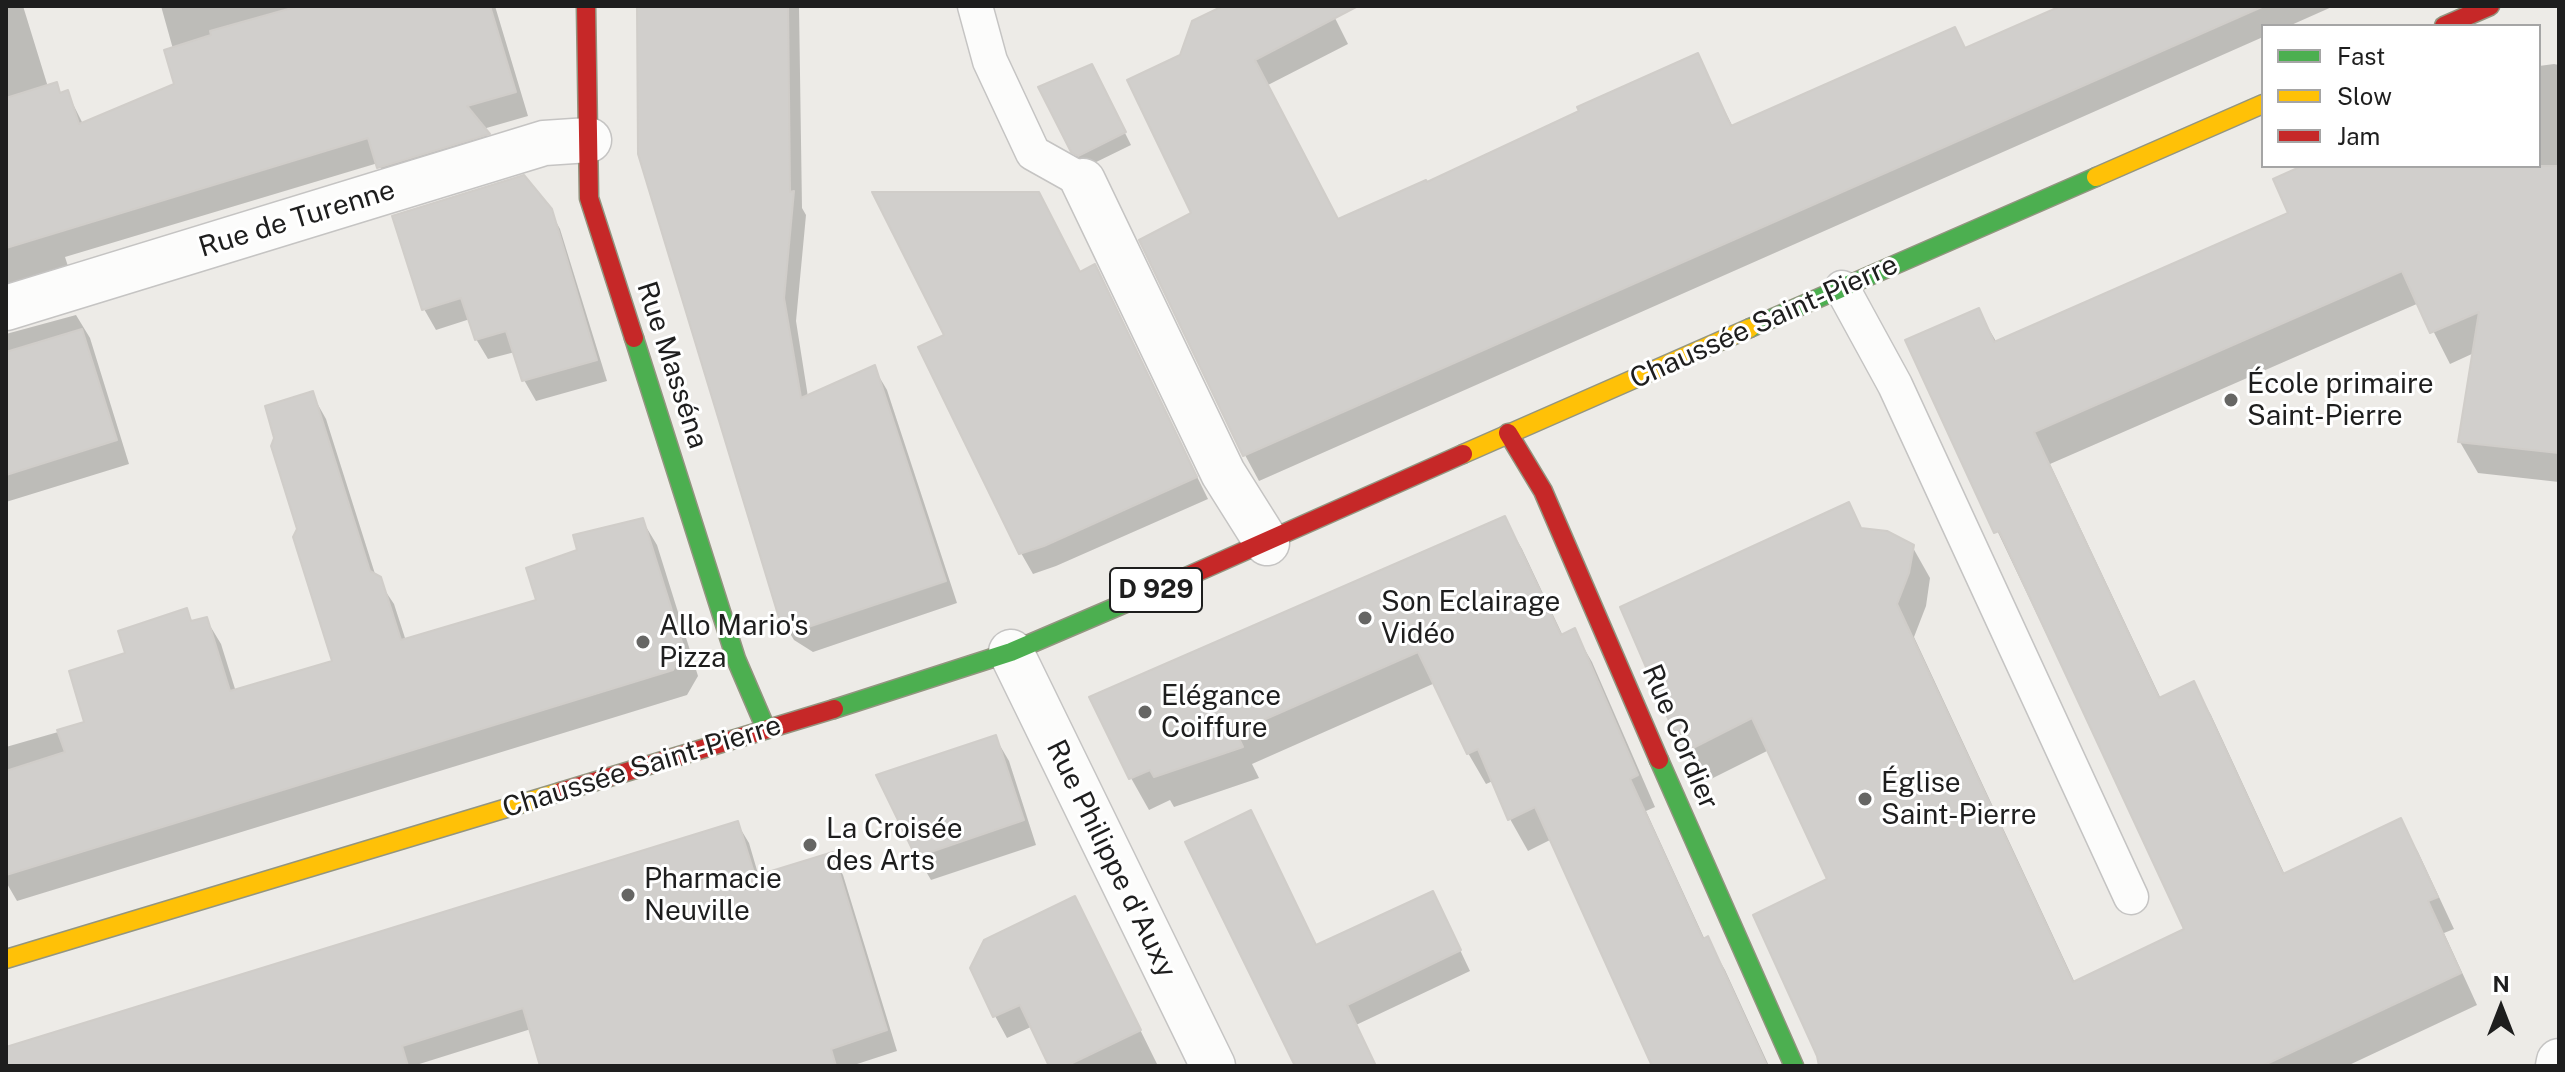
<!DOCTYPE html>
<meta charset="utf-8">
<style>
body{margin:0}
#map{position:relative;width:2565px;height:1072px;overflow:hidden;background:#edebe7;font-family:"Public Sans",sans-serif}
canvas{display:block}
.frame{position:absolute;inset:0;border:8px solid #1e1e1e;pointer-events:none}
.legend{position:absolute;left:2261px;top:24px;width:280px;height:144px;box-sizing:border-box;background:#fff;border:2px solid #a5a5a5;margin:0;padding:10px 14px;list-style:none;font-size:24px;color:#1e1e1e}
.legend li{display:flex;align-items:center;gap:16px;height:40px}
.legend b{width:40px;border:2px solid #a5a5a5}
.north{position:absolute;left:2461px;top:968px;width:80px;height:80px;-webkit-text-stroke:6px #fff;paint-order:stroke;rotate:0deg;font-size:22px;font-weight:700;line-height:32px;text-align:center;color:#1e1e1e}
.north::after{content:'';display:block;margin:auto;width:28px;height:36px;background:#1e1e1e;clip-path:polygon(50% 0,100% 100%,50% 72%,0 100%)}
</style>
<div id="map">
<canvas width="2565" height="1072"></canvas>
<div class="frame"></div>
<ul class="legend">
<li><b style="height:10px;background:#4caf50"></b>Fast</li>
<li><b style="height:10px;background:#ffc107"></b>Slow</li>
<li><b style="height:10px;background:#c62828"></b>Jam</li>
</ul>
<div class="north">N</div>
</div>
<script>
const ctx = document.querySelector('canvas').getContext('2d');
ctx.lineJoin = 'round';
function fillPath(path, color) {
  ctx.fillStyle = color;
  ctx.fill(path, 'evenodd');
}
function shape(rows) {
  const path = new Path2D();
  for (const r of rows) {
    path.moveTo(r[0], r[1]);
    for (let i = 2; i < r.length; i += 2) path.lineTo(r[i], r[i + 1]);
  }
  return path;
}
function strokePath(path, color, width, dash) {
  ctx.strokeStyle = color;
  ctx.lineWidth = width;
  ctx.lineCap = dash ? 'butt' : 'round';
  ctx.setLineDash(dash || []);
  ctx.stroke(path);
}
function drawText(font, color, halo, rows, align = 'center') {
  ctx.font = font + ' "Public Sans",sans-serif';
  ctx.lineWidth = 6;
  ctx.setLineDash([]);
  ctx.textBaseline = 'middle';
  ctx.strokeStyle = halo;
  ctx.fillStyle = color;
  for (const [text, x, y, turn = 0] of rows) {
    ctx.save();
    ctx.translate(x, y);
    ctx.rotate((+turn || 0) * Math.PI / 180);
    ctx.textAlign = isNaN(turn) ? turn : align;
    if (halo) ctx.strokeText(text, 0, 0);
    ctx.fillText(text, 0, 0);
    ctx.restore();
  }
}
const shadow = shape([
 [6,6,23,6,48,87,56,84,62,95,67,92,83,124,176,85,173,49,161,6,495,6,528,116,483,129,501,158,393,191,378,163,65,257,75,288,6,312],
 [639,6,799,6,802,208,806,215,796,321,808,397,874,368,887,390,957,603,813,652,794,640,780,617],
 [1233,6,1329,6,1348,44,1268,85,1339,221,1427,184,1697,56,1733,127,1955,29,1966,50,2064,6,2334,6,2289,26,2263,26,2263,37,1259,481,1245,455,1142,241,1193,214],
 [2554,64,2559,65,2559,482,2478,473,2460,442,2474,353,2450,364,2419,303,2050,464,2161,699,2193,684,2211,715,2285,875,2400,821,2418,852,2454,929,2444,933,2477,1005,2347,1066,1821,1066,1830,880,1769,750,1703,783,1685,752,1848,505,1863,531,1912,546,1930,578,1926,606,1914,637,2075,983,2187,930,1907,341,1978,310,1997,343,2291,214,2307,166,2539,166,2539,66],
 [1098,79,1131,145,1086,167,1081,164,1073,151],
 [548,207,560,229,607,381,536,401,524,380,515,352,488,359,476,339,470,319,436,330,424,309],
 [1094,267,1208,499,1056,566,1033,574,1021,553],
 [76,315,90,338,129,464,6,502,6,334],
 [312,394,326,419,376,577,394,604,406,641,538,601,580,551,642,520,657,545,698,676,687,695,17,901,6,882,6,747,86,724,128,654,186,610,193,623,206,619,221,644,236,692,334,662,299,529],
 [1504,518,1522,549,1563,636,1574,631,1592,662,1655,807,1646,811,1705,940,1707,939,1725,970,1769,1066,1654,1066,1552,839,1528,851,1510,819,1493,781,1486,784,1468,753,1435,683,1252,764,1259,778,1174,807,1170,800,1149,810,1131,778],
 [995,737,1009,761,1036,845,931,880,917,856],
 [1251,812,1317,947,1443,914,1470,971,1356,1025,1376,1066,1297,1066],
 [737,823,749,843,759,877,832,855,843,875,897,1051,851,1066,542,1066,531,1029,413,1066,9,1066,6,1048],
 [1086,920,1158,1066,1052,1066,1033,1026,1007,1038,995,1016,972,968]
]);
const building = shape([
 [299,6,490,6,516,92,467,106,490,134,377,168,368,138,6,248,6,98,57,82,60,93,68,90,79,124,174,84,164,50,211,35,210,31,299,6],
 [637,6,788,6,790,192,794,191,784,298,801,398,875,365,946,581,799,630,779,618,638,154,637,6],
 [1223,6,1358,6,1255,60,1338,219,1426,180,1427,182,1579,111,1577,107,1698,53,1731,126,1955,27,1965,48,2061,6,2264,6,1243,456,1139,240,1191,213,1127,80,1180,55,1192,21,1223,6],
 [1092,64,1126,132,1078,156,1071,152,1038,87,1092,64],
 [2302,166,2559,166,2559,453,2458,442,2479,312,2430,333,2402,271,2034,432,2159,698,2194,681,2283,874,2401,818,2438,897,2428,901,2461,973,2262,1066,1819,1066,1817,1056,1753,915,1827,879,1752,718,1683,753,1620,607,1849,502,1861,528,1887,531,1914,545,1909,573,1897,604,2073,982,2184,929,1999,531,1994,533,1905,340,1979,308,1994,342,2288,213,2273,179,2302,166],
 [524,175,552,209,597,360,522,381,506,331,475,340,461,298,422,310,392,216,524,175],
 [872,192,1039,192,1080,272,1095,264,1197,477,1044,546,1019,554,918,347,944,335,872,192],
 [82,329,117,440,6,475,6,352,82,329],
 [313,391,370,571,381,577,401,640,536,600,526,568,577,550,573,535,643,518,684,649,673,670,6,875,6,771,65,752,57,730,84,722,69,671,125,653,118,631,187,608,191,621,207,617,230,691,332,661,293,537,297,529,271,446,274,438,265,406,313,391],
 [1505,516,1561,635,1575,628,1638,775,1630,779,1703,939,1708,936,1767,1066,1652,1066,1535,807,1508,820,1478,749,1467,754,1418,652,1236,732,1243,747,1154,777,1150,770,1129,779,1089,697,1505,516],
 [996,735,1024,820,916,857,876,775,996,735],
 [1251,810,1316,945,1433,891,1461,950,1347,1005,1376,1066,1295,1066,1218,909,1185,842,1251,810],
 [738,821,755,876,833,852,887,1030,831,1049,836,1066,540,1066,523,1008,402,1046,408,1066,6,1066,6,1047,738,821],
 [1075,896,1141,1030,1066,1066,1049,1066,1020,1005,993,1017,970,968,984,940,1075,896]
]);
const lane = shape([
 [975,6,990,61,1033,153,1083,181],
 [1842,288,1895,385,2131,897]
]);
const street = shape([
 [1083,181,1223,473,1267,543],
 [6,308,544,143,589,140],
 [1011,652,1213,1066],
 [2558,1066,2559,1061]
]);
const fast = shape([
 [1750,328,2096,177],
 [634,338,736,659,766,729],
 [834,709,1011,652,1177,581],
 [1659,760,1794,1066]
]);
const slow = shape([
 [2096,177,2263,104],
 [1463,454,1750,328],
 [6,959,560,792]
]);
const jam = shape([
 [586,6,589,198,634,338],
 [2444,26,2490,6],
 [1508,433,1543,491,1659,760],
 [1177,581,1463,454],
 [560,792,834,709]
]);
const markers = [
 [2231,400,8,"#666664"],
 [1365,618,8,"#666664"],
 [643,642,8,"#666664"],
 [1145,712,8,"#666664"],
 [1865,799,8,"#666664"],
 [810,845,8,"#666664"],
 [628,895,8,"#666664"]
];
const shields = [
 [1156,590,92]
];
const shieldNames = [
 ["D 929",1156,590]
];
const streetNames = [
 ["Rue de Turenne",297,219,-17],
 ["Chaussée Saint-Pierre",1764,322,-24],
 ["Rue Masséna",672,365,72],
 ["Rue Cordier",1680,737,67],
 ["Chaussée Saint-Pierre",642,767,-17],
 ["Rue Philippe d'Auxy",1111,859,64]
];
const poiNames = [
 ["École primaire",2247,384],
 ["Saint-Pierre",2247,416],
 ["Son Eclairage",1381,602],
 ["Vidéo",1381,634],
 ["Allo Mario's",659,626],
 ["Pizza",659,658],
 ["Elégance",1161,696],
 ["Coiffure",1161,728],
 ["Église",1881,783],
 ["Saint-Pierre",1881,815],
 ["La Croisée",826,829],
 ["des Arts",826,861],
 ["Pharmacie",644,879],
 ["Neuville",644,911]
];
fillPath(shadow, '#0003');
fillPath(building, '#d1cfcc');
strokePath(building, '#d0cdc9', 2);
strokePath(lane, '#c5c4c3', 37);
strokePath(street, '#c5c4c3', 47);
strokePath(fast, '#939580', 21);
strokePath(slow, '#939580', 21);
strokePath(jam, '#939580', 21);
strokePath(lane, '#fcfcfb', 34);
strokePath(street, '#fcfcfb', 44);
strokePath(fast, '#4caf50', 18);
strokePath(slow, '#ffc107', 18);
strokePath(jam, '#c62828', 18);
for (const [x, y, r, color] of markers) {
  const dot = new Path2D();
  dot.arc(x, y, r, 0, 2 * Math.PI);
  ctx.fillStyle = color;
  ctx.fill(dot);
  strokePath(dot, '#fff', 3);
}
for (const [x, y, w] of shields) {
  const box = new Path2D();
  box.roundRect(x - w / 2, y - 22, w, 44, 6);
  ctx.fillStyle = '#fff';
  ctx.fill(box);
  strokePath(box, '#1e1e1e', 2);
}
drawText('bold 26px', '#1e1e1e', null, shieldNames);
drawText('28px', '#1e1e1e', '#fff', streetNames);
drawText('28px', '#1e1e1e', '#fff', poiNames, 'left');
</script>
